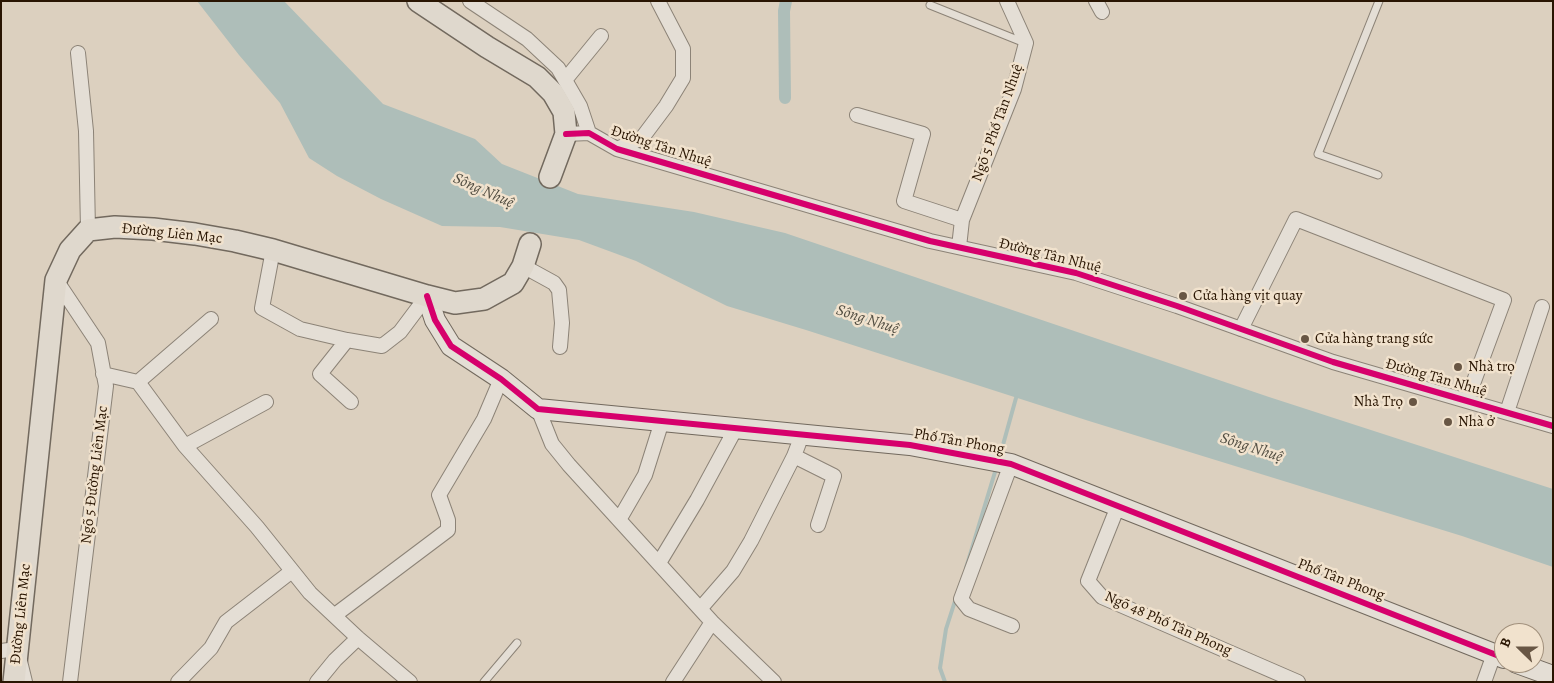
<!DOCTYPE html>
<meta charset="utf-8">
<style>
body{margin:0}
#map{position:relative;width:1554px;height:683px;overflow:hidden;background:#dcd0bf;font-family:Alegreya,serif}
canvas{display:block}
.frame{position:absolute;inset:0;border:2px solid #291502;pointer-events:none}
.north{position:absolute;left:1494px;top:623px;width:50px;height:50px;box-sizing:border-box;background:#f1e2cd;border:1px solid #a1907c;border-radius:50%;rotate:292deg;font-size:14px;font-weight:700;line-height:20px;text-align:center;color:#291502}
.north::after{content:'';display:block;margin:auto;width:18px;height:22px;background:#685644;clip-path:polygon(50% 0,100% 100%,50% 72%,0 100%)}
</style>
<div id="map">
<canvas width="1554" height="683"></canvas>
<div class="frame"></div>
<div class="north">B</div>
</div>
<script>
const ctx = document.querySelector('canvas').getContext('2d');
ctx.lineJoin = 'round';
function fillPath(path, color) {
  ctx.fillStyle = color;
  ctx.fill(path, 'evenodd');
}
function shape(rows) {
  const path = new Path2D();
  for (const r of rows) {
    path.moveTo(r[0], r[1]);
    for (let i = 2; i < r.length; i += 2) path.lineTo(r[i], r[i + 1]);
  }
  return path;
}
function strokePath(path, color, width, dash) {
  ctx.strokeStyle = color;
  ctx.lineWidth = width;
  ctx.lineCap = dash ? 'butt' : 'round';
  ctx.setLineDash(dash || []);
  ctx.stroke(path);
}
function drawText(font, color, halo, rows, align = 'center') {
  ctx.font = font + ' Alegreya,serif';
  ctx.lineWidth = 5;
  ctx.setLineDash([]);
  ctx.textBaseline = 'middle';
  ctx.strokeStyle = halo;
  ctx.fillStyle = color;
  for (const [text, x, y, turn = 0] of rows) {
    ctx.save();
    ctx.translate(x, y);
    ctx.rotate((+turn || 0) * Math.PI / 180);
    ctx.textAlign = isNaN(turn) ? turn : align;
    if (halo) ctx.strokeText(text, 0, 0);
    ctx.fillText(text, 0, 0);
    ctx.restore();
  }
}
const water = shape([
 [197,1,284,1,383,104,475,139,502,164,578,194,694,212,785,233,1269,397,1553,489,1553,567,1462,536,1089,421,806,330,727,306,636,261,579,240,500,227,442,226,381,199,337,176,309,158,280,103,239,55]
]);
const stream = shape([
 [1001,452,1016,398],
 [966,568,995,472],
 [945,682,940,668,946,629,956,598]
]);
const canal = shape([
 [785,98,784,11,786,1]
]);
const lane = shape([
 [930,5,1025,43],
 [1378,175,1318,154,1379,1],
 [484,682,517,643]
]);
const street = shape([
 [470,1,527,39,558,68,580,106,589,133],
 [1096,1,1102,12],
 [78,53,86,131,88,230],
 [565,80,601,36],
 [857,115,923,134,904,201,962,220],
 [566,134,589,133,617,149,930,241,1076,273,1177,306,1333,362,1553,426],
 [617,149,642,138,666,106,683,78,683,49,658,1],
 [959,247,962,220,1014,89,1026,43,1007,1],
 [273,250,262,308,300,329,347,340,382,346,400,332,427,296],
 [523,266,554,283,559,290,562,323,560,347],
 [56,280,98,343,106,386,70,682],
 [1241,329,1296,219,1504,300,1467,400],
 [347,340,320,374,351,402],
 [103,374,138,382,185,446,257,527,310,593,358,638,410,682],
 [138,382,211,319],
 [538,409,552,444,569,465,712,622,774,682],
 [1507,412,1542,307],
 [185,446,266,402],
 [794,456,834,476,818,525],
 [1011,464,961,599,969,609,1012,626],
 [1118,506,1088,581,1102,597,1298,682],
 [619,520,645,475,662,421],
 [659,563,697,500,736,428],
 [700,609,733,571,751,541,794,456,802,435],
 [335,615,448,530,448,520,439,495,484,419,501,379],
 [1,651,17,649,25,682],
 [178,682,211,648,226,622,292,571],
 [317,682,335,660,358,638],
 [673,682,712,622],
 [1484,682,1494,654]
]);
const secondary = shape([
 [427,296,435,320,451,346,501,379,538,409,910,445,1011,464,1504,658],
 [1517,663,1553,676]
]);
const primary = shape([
 [418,1,487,47,537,77,553,93,564,112,566,134,550,177],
 [14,682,56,280,70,250,88,230,115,227,153,229,195,234,235,241,273,250,427,296,455,303,484,299,513,283,523,266,530,244]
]);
const cycleway = shape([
 [566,134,589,133,617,149,930,241,1076,273,1177,306,1333,362,1553,426],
 [427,296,435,320,451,346,501,379,538,409,910,445,1011,464,1504,658]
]);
const markers = [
 [1183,296,5,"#685644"],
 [1305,339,5,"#685644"],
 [1458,367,5,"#685644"],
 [1413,402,5,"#685644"],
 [1448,422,5,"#685644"]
];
const streetNames = [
 ["Ngõ 5 Phố Tân Nhuệ",998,123,-70],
 ["Đường Tân Nhuệ",661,147,18],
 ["Đường Liên Mạc",172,234,6],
 ["Đường Tân Nhuệ",1050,256,14],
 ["Đường Tân Nhuệ",1436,378,16],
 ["Phố Tân Phong",959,442,10],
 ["Ngõ 5 Đường Liên Mạc",95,475,-83],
 ["Phố Tân Phong",1341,580,21],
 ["Đường Liên Mạc",21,614,-84],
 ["Ngõ 48 Phố Tân Phong",1168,624,24]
];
const poiNames = [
 ["Cửa hàng vịt quay",1193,296],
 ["Cửa hàng trang sức",1315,339],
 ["Nhà trọ",1468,367],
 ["Nhà Trọ",1403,402,"right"],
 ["Nhà ở",1458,422]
];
const waterNames = [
 ["Sông Nhuệ",483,191,24],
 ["Sông Nhuệ",867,320,18],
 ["Sông Nhuệ",1251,448,18]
];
fillPath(water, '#aebeb9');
strokePath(stream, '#aebeb9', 4);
strokePath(canal, '#aebeb9', 12);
strokePath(lane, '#8c8377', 9);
strokePath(street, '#8c8377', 16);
strokePath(secondary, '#72695e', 22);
strokePath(primary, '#72695e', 24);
strokePath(lane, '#e4ded5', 7);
strokePath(street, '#e4ded5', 14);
strokePath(secondary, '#e4ded5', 20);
strokePath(primary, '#dfd8cd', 21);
strokePath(cycleway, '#d6006c', 6);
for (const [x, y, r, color] of markers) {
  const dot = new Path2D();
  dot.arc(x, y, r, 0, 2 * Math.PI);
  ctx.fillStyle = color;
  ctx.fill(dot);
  strokePath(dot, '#f1e2cd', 2);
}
drawText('15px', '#291502', '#f1e2cd', streetNames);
drawText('15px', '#291502', '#f1e2cd', poiNames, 'left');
drawText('italic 16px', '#514d41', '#f1e2cd', waterNames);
</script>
